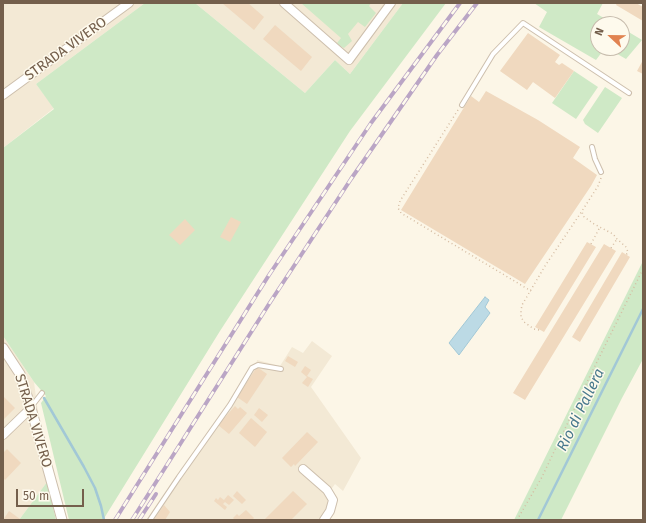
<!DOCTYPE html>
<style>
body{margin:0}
#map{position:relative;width:646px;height:523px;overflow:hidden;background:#fcf6e7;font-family:"Fira Sans",sans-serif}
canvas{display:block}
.frame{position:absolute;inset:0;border:4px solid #745f4c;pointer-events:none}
.north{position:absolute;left:590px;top:16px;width:40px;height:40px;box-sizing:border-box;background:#fefaed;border:1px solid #c7bcad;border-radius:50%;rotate:292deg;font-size:11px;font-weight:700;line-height:16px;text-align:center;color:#745f4c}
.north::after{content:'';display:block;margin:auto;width:14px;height:18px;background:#e18351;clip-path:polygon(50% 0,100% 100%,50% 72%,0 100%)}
.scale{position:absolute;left:16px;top:489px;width:68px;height:18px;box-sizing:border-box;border:2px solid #745f4c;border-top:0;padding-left:5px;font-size:12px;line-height:14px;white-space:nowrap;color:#745f4c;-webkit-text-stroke:3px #fefaed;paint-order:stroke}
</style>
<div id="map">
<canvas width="646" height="523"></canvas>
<div class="frame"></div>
<div class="north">N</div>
<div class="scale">50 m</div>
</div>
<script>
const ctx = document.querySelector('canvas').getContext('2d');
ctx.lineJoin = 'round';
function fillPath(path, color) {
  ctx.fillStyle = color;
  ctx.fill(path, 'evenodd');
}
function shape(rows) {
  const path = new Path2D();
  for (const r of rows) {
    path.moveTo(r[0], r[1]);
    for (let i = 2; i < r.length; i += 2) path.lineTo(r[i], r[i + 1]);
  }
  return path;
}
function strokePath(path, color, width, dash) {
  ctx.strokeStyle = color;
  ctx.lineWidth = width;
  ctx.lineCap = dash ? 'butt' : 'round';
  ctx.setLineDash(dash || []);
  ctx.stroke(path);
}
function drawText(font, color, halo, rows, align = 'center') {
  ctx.font = font + ' "Fira Sans",sans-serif';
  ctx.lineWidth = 3;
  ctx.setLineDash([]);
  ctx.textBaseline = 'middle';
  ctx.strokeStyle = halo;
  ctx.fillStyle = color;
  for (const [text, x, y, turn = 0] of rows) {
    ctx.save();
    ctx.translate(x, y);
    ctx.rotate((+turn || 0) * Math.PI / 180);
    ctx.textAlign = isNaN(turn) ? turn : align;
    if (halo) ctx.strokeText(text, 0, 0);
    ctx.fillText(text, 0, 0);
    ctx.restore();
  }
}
const residential = shape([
 [3,3,145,3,36,84,54,108,3,148],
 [195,3,403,3,350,74,335,60,305,93],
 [3,336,34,382,47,482,19,520,3,520],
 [312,341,332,356,311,387,361,458,343,491,335,484,327,495,328,507,319,520,152,520,256,367,257,360,280,366,292,347,303,353]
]);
const green = shape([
 [145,3,195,3,305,93,335,60,350,74,403,3,446,3,350,131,220,331,103,520,69,520,41,403,46,396,34,382,3,336,3,148,54,109,36,84],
 [301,3,371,3,369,6,376,13,365,27,358,22,348,34,352,41,344,48,340,46,337,43,341,38],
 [534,3,603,3,597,14,614,24,598,24,598,48,605,48,596,60,539,27,547,12],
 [622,28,642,40,626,59,607,48,622,48],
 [574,71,598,87,576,119,552,103],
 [605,87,622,98,598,133,585,124,583,120],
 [643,261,643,359,622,398,561,520,514,520],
 [47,482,56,520,19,520]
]);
const water = shape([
 [485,297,489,300,485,307,490,313,459,355,449,343,485,297]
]);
const stream = shape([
 [44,398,84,467,95,488,101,506,104,520],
 [538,520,643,309]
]);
const building = shape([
 [222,3,248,3,264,17,254,30],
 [617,3,636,3,643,7,643,21,616,5],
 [275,25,312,57,301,71,263,39],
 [528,33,560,55,555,62,559,65,562,63,574,71,555,98,533,82,527,90,500,71],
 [643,60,643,74,637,71],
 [486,91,538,120,580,147,573,158,597,175,591,186,525,284,401,210,471,96,479,102],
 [231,217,241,222,230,242,220,237],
 [185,219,195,230,180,245,169,235],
 [587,242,596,247,544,332,535,327],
 [604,244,616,251,525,400,513,393],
 [622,252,630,257,580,342,572,337],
 [288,356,298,362,295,367,285,361],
 [305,366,311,370,307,376,313,379,308,387,302,383,307,377,301,372],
 [257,367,267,374,247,404,237,397],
 [3,396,15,408,3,420],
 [235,406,238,409,240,407,247,413,229,434,218,425],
 [259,408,268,415,262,422,254,415],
 [251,418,267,432,255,447,239,433],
 [307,432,318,442,295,466,294,464,291,467,282,458],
 [7,449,21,463,5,480,3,478,3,453],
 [237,491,246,500,242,504,233,496],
 [293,491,307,504,291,520,264,520],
 [228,495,234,500,229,505,225,502,223,504,227,507,225,510,214,501,216,498,218,500,220,497,224,500],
 [164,505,170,512,165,520,154,520],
 [246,510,254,518,252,520,235,520,233,518,237,514,239,516],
 [9,511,20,519,19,520,3,520]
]);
const path = shape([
 [458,110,400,201,398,208,401,213,531,291],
 [601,178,598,186,582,211,583,216,594,224,613,234,617,239,626,247,628,252,626,255],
 [591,244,600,227],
 [611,248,617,239],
 [539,330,534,329,524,322,521,317,521,311,522,305,545,266,582,211],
 [517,520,542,477,590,376,643,269]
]);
const service = shape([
 [462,105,493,54,523,23,629,93],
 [592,147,595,159,601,172],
 [31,407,42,393],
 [150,520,179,477,230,405,252,368,258,365,281,369]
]);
const minor = shape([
 [284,3,349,60,391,3],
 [3,95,129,3],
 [3,435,31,408],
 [303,469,327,490,333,500,330,511,324,520]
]);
const tertiary = shape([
 [3,348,20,374,31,408,62,520]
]);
const rail = shape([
 [115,520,269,275,371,123,460,3],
 [132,520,269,304,351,179,437,55,477,3],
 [139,520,156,494]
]);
const streetNames = [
 ["STRADA VIVERO",66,49,-36],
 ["STRADA VIVERO",33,421,73]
];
const waterNames = [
 ["Rio di Pallera",581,410,-64]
];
fillPath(residential, '#f3e9d5');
fillPath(green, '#cfe9c6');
fillPath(water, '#bcdae5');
strokePath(water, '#a2c8d6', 1);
strokePath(stream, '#a2c8d6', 2.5);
fillPath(building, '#f0d9bf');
strokePath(service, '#cdbfad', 6);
strokePath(minor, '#cdbfad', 10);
strokePath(tertiary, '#cdbfad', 11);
strokePath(path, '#d5bca2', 1.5, [1, 3]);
strokePath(service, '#fff', 4);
strokePath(minor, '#fff', 8);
strokePath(tertiary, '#fff', 9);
strokePath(rail, '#baa5c5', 4);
strokePath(rail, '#fefaed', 2.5, [8]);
drawText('14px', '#745f4c', '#fefaed', streetNames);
drawText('italic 15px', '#4a7a8e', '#fefaed', waterNames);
</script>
